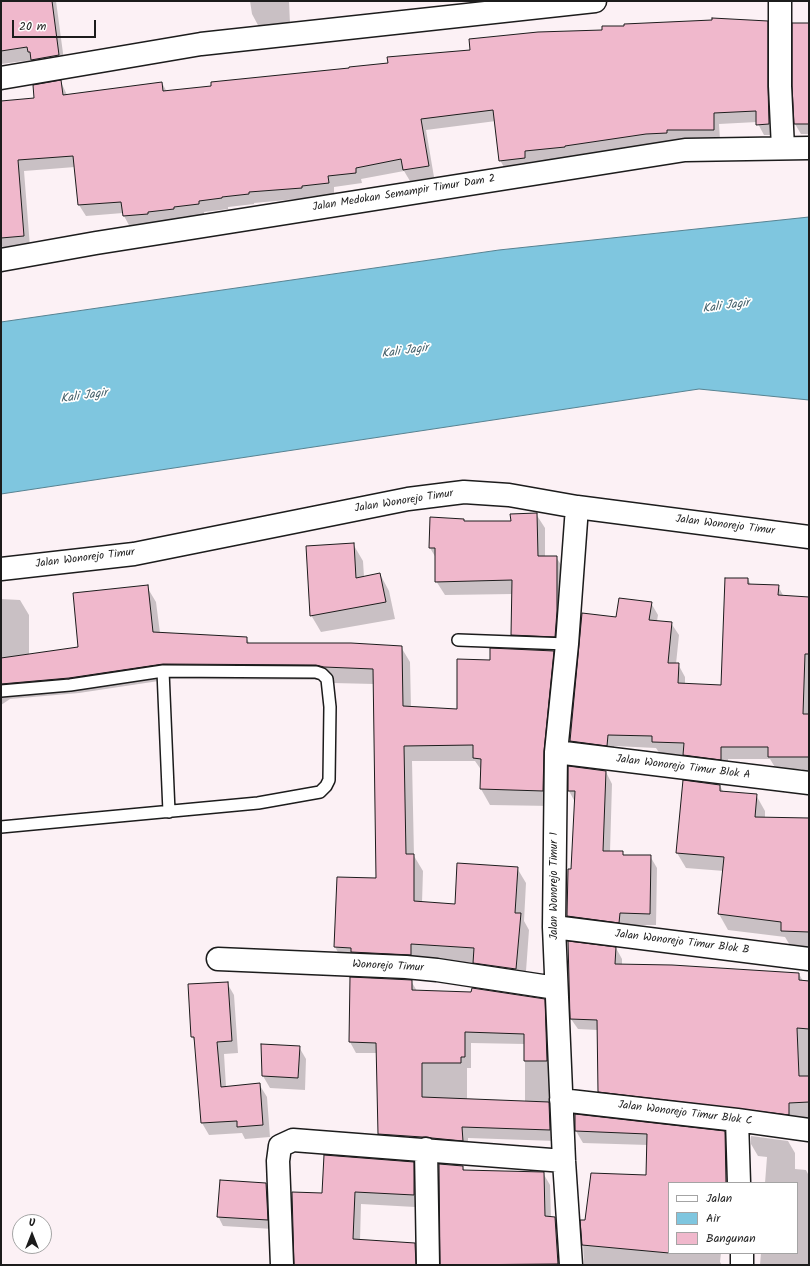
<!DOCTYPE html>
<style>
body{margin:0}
#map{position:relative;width:810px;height:1266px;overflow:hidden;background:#fcf1f5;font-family:Kalam,sans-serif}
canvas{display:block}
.frame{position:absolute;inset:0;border:2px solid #1c1c1c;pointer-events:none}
.legend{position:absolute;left:668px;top:1182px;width:130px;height:72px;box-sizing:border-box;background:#fff;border:1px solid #a4a4a4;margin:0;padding:5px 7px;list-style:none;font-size:12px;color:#1c1c1c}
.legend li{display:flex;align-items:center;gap:8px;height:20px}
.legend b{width:20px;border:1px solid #a4a4a4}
.north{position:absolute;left:12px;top:1214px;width:40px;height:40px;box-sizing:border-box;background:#fff;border:1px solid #a4a4a4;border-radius:50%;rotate:0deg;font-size:11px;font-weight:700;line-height:16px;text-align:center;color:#1c1c1c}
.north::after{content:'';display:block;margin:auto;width:14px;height:18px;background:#1c1c1c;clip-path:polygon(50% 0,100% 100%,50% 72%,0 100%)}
.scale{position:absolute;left:12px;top:20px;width:84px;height:18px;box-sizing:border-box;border:2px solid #1c1c1c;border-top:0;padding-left:5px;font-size:12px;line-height:14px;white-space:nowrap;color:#1c1c1c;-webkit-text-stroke:3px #fff;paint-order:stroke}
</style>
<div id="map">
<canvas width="810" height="1266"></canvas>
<div class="frame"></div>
<ul class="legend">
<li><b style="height:5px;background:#fff"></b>Jalan</li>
<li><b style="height:11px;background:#7fc6df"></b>Air</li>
<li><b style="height:11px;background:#f0b8cc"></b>Bangunan</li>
</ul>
<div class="north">U</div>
<div class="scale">20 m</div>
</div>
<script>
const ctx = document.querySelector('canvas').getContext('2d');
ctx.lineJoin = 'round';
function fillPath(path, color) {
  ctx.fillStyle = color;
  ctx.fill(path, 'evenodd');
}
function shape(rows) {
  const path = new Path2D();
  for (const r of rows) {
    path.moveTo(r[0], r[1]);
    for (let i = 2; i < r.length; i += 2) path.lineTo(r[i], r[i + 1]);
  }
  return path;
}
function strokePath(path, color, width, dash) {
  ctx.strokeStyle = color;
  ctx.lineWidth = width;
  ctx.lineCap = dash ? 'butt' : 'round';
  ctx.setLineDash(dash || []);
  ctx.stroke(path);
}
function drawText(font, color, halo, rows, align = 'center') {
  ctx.font = font + ' Kalam,sans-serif';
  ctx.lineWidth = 3.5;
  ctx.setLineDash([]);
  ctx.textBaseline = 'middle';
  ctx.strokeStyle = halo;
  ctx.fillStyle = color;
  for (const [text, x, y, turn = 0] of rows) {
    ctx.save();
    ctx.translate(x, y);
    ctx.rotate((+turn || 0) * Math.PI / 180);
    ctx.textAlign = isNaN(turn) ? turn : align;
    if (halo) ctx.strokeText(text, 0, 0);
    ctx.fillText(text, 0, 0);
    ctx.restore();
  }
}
const water = shape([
 [809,217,809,400,699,389,1,494,1,322,499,250,809,217]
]);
const shadow = shape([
 [1,1,56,1,65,68,39,72,32,60,1,64],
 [250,1,289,1,290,24,259,27,252,14],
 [767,22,773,33,775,135,764,135,757,122,719,124,720,140,673,140,673,144,653,144,571,156,571,158,530,162,531,168,506,171,500,160,496,121,426,130,434,177,410,181,404,171,361,179,362,183,334,187,334,194,308,197,308,198,254,203,254,204,228,207,228,209,204,212,204,215,180,217,180,220,154,223,154,224,130,227,124,216,123,213,86,216,79,205,75,167,24,171,30,247,4,249,1,245,1,102,35,99,61,82,67,95,162,83,167,92,389,64,603,31],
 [809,24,809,134,801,134,795,124],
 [536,514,545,528,545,557,556,557,565,571,563,650,552,650,562,667,552,806,490,805,481,789,482,771,475,761,412,761,414,856,423,871,422,903,456,906,517,868,526,883,524,921,529,930,525,985,483,978,474,963,419,959,344,963,335,947,338,878,377,879,374,684,333,683,326,680,172,679,79,693,10,699,1,705,1,599,20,600,29,615,29,655,79,648,147,587,156,602,160,633,246,638,250,644,401,647,410,662,411,708,458,710,491,661,521,650,512,635,513,594,445,595,436,581,436,558,430,548,463,520,465,522,512,522],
 [353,544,363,561,364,577,380,574,389,591,395,619,321,632,311,615],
 [748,579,751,585,778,586,784,597,809,598,809,781,802,769,776,769,770,759,728,759,728,771,692,767,684,755,660,754,656,748,614,746,614,757,578,753,571,741,616,618,651,603,658,615,657,621,671,623,679,635,676,664,678,664,685,677,685,684,722,686],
 [606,772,612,784,610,852,622,852,624,856,650,856,657,868,656,925,626,925,625,934,575,928,568,916,575,802,569,791],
 [720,786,724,793,756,795,765,811,765,818,809,819,809,947,791,947,785,937,728,930,719,914,724,871,686,868,677,853,682,789],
 [616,948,622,959,622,965,799,974,803,981,809,982,809,1127,605,1102,599,1091,598,1030,578,1029,571,1019],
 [411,981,417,991,544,1000,550,1011,556,1141,468,1138,468,1151,385,1145,379,1134,377,1053,356,1053,350,1042],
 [471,1043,525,1044,525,1102,467,1100,467,1068,471,1068],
 [227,983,234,995,238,1053,224,1054,226,1087,259,1084,267,1097,270,1137,245,1139,242,1133,209,1135,202,1123,196,1044,192,1037],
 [299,1047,306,1059,305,1090,270,1088,263,1076],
 [576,1131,724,1132,731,1144,732,1183,669,1183,669,1253,721,1253,720,1262,722,1265,584,1265,582,1221,586,1221,647,1176,648,1145,583,1143],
 [751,1136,788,1141,795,1153,795,1169,806,1170,809,1176,809,1265,760,1265,761,1253,797,1253,797,1183,765,1183,767,1157,758,1156,751,1144],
 [413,1163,420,1175,415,1207,361,1204,360,1241,411,1265,295,1265,323,1194],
 [463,1167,465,1171,543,1173,550,1185,551,1218,555,1218,561,1230,564,1265,442,1265,442,1188],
 [266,1184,271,1194,273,1229,223,1226,218,1216]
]);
const building = shape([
 [1,1,52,1,59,55,31,60,30,52,28,52,27,47,1,51,1,1],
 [712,18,768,21,768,87,769,124,756,125,756,111,714,113,714,130,667,130,667,133,646,134,565,146,565,147,525,151,525,158,499,161,493,110,421,119,429,166,403,170,401,159,356,168,356,173,328,176,329,183,302,186,302,188,249,192,249,194,222,197,222,198,199,201,199,204,174,207,174,209,148,212,148,214,123,216,121,202,78,205,73,156,18,160,24,236,1,238,1,101,34,98,33,85,61,80,63,95,162,82,163,91,211,86,211,82,349,68,349,67,388,63,387,57,470,50,469,39,538,32,602,30,602,26,624,26,624,24,712,20,712,18],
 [792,23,809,23,809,124,794,124,792,86,792,23],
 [537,513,538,556,557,556,557,611,555,637,511,635,512,580,435,582,435,548,429,548,430,517,464,519,464,521,511,521,510,514,537,513],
 [354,543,356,578,380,573,386,602,310,616,306,546,354,543],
 [725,578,748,578,748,584,779,585,778,595,809,597,809,654,805,654,803,714,809,714,809,757,768,757,768,747,721,747,721,760,683,755,684,743,652,742,652,736,608,735,607,746,570,741,582,613,616,617,619,598,652,602,649,620,672,622,668,663,679,663,678,683,721,685,725,578],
 [148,585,153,632,247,637,247,643,351,643,402,646,403,706,457,709,457,659,490,660,490,648,554,651,544,751,543,791,480,789,481,759,473,758,473,745,404,746,406,854,414,854,414,901,455,904,457,863,518,867,515,913,521,913,516,969,473,963,474,948,411,944,411,955,351,952,351,948,334,947,337,877,376,878,373,669,324,667,316,665,163,664,69,678,1,684,1,658,78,647,73,593,148,585],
 [568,766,606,771,603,851,623,851,623,855,651,855,650,914,620,913,619,923,567,916,568,869,571,869,575,791,568,791,568,766],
 [683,780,720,785,720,791,757,794,755,817,809,818,809,932,781,931,781,922,718,914,724,857,676,853,683,780],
 [568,941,616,947,615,964,672,965,799,973,799,980,809,981,809,1029,797,1028,799,1076,809,1076,809,1102,789,1103,789,1115,598,1092,597,1020,570,1019,568,941],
 [350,977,412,980,412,990,471,992,472,988,545,999,547,1061,524,1061,524,1034,465,1032,465,1057,461,1057,461,1063,422,1063,422,1097,549,1102,550,1130,462,1127,463,1141,432,1138,426,1137,422,1137,378,1134,376,1043,349,1042,350,977],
 [228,982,232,1041,217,1042,221,1087,260,1083,263,1125,237,1127,237,1121,201,1123,194,1037,191,1037,188,984,228,982],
 [261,1044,300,1046,298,1078,262,1076,261,1044],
 [575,1114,725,1131,726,1183,669,1183,669,1253,582,1245,580,1220,585,1220,591,1173,646,1175,647,1134,575,1131,575,1114],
 [324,1155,414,1162,414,1195,355,1192,353,1239,415,1243,416,1265,294,1265,292,1192,322,1193,324,1155],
 [439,1164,463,1166,463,1170,544,1172,545,1216,555,1217,558,1264,440,1265,439,1164],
 [220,1180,266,1183,268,1220,217,1217,220,1180]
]);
const service = shape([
 [458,640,567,644],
 [163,671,169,812],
 [1,691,70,685,163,671,316,672,322,674,327,679,330,707,329,780,326,786,320,792,258,803,1,827]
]);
const minor = shape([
 [780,1,780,86,783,148],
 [1,78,201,44,595,1],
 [1,260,96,243,685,150,809,148],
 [1,569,134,554,408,499,464,492,509,495,577,507,809,537],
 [556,752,809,783],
 [554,927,809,959],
 [218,959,406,967,437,970,556,988],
 [561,1100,737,1120,809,1130],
 [737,1120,739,1183],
 [426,1149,428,1265],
 [742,1253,742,1265],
 [282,1265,278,1161,280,1146,293,1140,564,1161],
 [571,1265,564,1161,554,927,556,752,567,644,577,507]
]);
const streetNames = [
 ["Jalan Medokan Semampir Timur Dam 2",404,194,-9],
 ["Jalan Wonorejo Timur",404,502,-9],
 ["Jalan Wonorejo Timur",725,526,7],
 ["Jalan Wonorejo Timur",85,559,-7],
 ["Jalan Wonorejo Timur Blok A",683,768,7],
 ["Jalan Wonorejo Timur I",555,886,-90],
 ["Jalan Wonorejo Timur Blok B",682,943,7],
 ["Wonorejo Timur",388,967,3],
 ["Jalan Wonorejo Timur Blok C",685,1114,7]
];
const waterNames = [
 ["Kali Jagir",726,307,-8],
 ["Kali Jagir",405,352,-8],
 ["Kali Jagir",84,397,-8]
];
fillPath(water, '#7fc6df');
strokePath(water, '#578291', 1);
fillPath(shadow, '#0003');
fillPath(building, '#f0b8cc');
strokePath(building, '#1c1c1c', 1);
strokePath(service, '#1c1c1c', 14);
strokePath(minor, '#1c1c1c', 25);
strokePath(service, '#fff', 11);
strokePath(minor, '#fff', 22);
drawText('11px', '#1c1c1c', '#fff', streetNames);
drawText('italic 12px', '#44606a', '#fff', waterNames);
</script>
